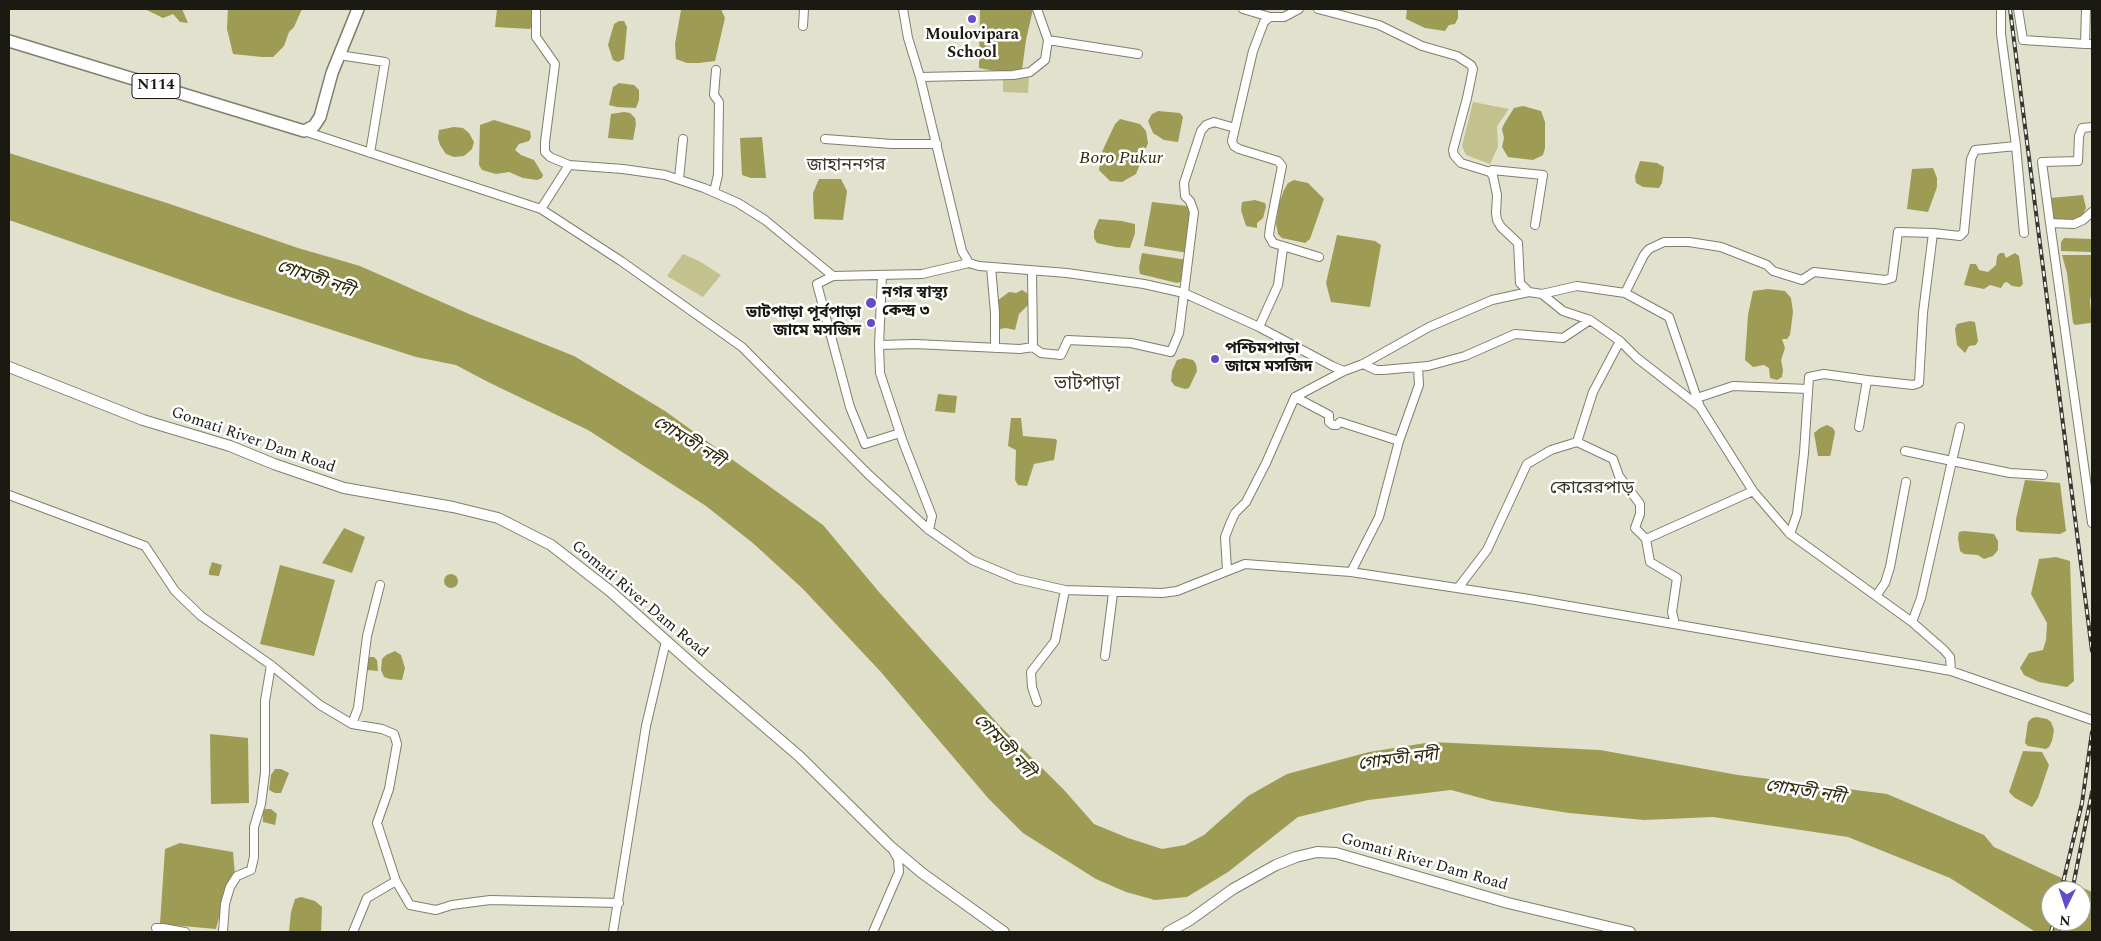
<!DOCTYPE html>
<meta charset="utf-8">
<style>
body{margin:0}
#map{position:relative;width:2101px;height:941px;overflow:hidden;background:#e1e1cd;font-family:Spectral,serif}
canvas{display:block}
.frame{position:absolute;inset:0;border:10px solid #1a1a13;pointer-events:none}
.north{position:absolute;left:2041px;top:881px;width:50px;height:50px;box-sizing:border-box;background:#fff;border:1px solid #a3a3a1;border-radius:50%;rotate:184deg;font-size:14px;font-weight:700;line-height:20px;text-align:center;color:#1a1a13}
.north::after{content:'';display:block;margin:auto;width:18px;height:22px;background:#624dc6;clip-path:polygon(50% 0,100% 100%,50% 72%,0 100%)}
</style>
<div id="map">
<canvas width="2101" height="941"></canvas>
<div class="frame"></div>
<div class="north">N</div>
</div>
<script>
const ctx = document.querySelector('canvas').getContext('2d');
ctx.lineJoin = 'round';
function fillPath(path, color) {
  ctx.fillStyle = color;
  ctx.fill(path, 'evenodd');
}
function shape(rows) {
  const path = new Path2D();
  for (const r of rows) {
    if (r.length === 3) {
      path.moveTo(r[0] + r[2], r[1]);
      path.arc(r[0], r[1], r[2], 0, 2 * Math.PI);
      continue;
    }
    path.moveTo(r[0], r[1]);
    for (let i = 2; i < r.length; i += 2) path.lineTo(r[i], r[i + 1]);
  }
  return path;
}
function strokePath(path, color, width, dash) {
  ctx.strokeStyle = color;
  ctx.lineWidth = width;
  ctx.lineCap = dash ? 'butt' : 'round';
  ctx.setLineDash(dash || []);
  ctx.stroke(path);
}
function drawText(font, color, halo, rows, align = 'center') {
  ctx.font = font + ' Spectral,"Noto Sans Bengali",serif';
  ctx.lineWidth = 5;
  ctx.setLineDash([]);
  ctx.textBaseline = 'middle';
  ctx.strokeStyle = halo;
  ctx.fillStyle = color;
  for (const [text, x, y, turn = 0] of rows) {
    ctx.save();
    ctx.translate(x, y);
    ctx.rotate((+turn || 0) * Math.PI / 180);
    ctx.textAlign = isNaN(turn) ? turn : align;
    if (halo) ctx.strokeText(text, 0, 0);
    ctx.fillText(text, 0, 0);
    ctx.restore();
  }
}
const green = shape([
 [1029,76,1028,93,1003,92,1003,77],
 [1473,102,1509,109,1497,126,1498,147,1490,164,1466,155,1462,146],
 [683,254,699,261,721,275,703,297,667,276]
]);
const water = shape([
 [145,9,182,9,188,23,180,22,173,14,163,18],
 [228,9,302,9,294,27,289,32,284,46,273,57,262,57,233,54,227,29],
 [497,9,532,9,531,27,530,29,495,27],
 [684,9,721,9,725,18,715,61,699,63,687,63,676,59,675,44,681,10],
 [980,9,1033,9,1026,40,1022,70,1019,71,1000,72,979,68],
 [1407,9,1458,9,1458,18,1455,24,1449,25,1445,31,1425,28,1406,19],
 [619,21,624,21,627,27,624,59,618,62,613,60,608,45,614,24],
 [619,83,634,85,639,90,639,100,636,108,617,107,609,105,613,87],
 [1523,106,1541,111,1545,122,1545,148,1543,155,1533,160,1508,157,1502,147,1504,138,1502,129,1504,124,1514,108],
 [1158,111,1180,113,1183,117,1178,142,1164,140,1153,133,1148,121,1152,114],
 [624,112,630,113,635,118,636,124,633,140,608,138,611,114],
 [1120,119,1140,124,1146,131,1148,143,1136,174,1122,182,1110,181,1099,170,1101,154,1115,124],
 [494,120,530,131,531,137,529,141,519,144,515,150,521,155,534,160,543,175,542,178,537,180,523,178,509,172,496,174,482,170,479,165,480,125],
 [454,127,463,128,469,133,474,142,472,149,464,156,454,157,446,154,440,145,438,138,439,130],
 [762,137,766,178,751,178,742,175,740,138],
 [9,153,170,204,298,248,360,266,469,314,574,356,665,411,823,525,879,592,1000,726,1065,791,1094,824,1128,838,1162,849,1185,845,1204,835,1248,796,1287,774,1369,752,1432,742,1600,750,1738,775,1887,794,1984,835,1994,847,2092,892,2092,932,2039,932,2034,931,1950,878,1848,837,1713,817,1644,820,1569,813,1492,801,1451,790,1368,800,1298,817,1228,872,1187,897,1155,900,1126,892,1096,879,1023,833,988,798,880,671,803,589,754,544,706,506,588,430,488,382,456,365,416,357,363,340,227,296,9,220],
 [2051,891,2081,891,2081,921,2051,921],
 [1640,161,1657,163,1664,167,1662,183,1659,188,1643,187,1636,183,1635,176],
 [1933,168,1937,178,1937,187,1928,212,1907,209,1912,169],
 [819,179,841,179,847,191,843,220,814,219,813,193],
 [1294,180,1308,183,1324,199,1310,239,1305,243,1282,238,1278,234,1276,224,1279,204,1284,190,1288,183],
 [2083,195,2086,208,2081,218,2076,220,2054,220,2050,198],
 [1255,200,1265,203,1266,207,1263,218,1257,223,1257,228,1246,226,1241,210,1242,202],
 [1152,202,1187,206,1193,210,1188,253,1144,246],
 [1099,219,1122,221,1135,224,1135,233,1130,248,1116,247,1097,243,1094,238,1094,231],
 [1337,235,1375,241,1381,245,1370,307,1331,302,1326,283],
 [2064,238,2092,239,2092,252,2061,251,2061,242],
 [1142,253,1187,260,1185,280,1177,283,1140,274,1139,268],
 [2000,253,2004,253,2006,258,2015,253,2019,256,2023,284,2020,287,2012,286,2007,282,2004,283,2001,288,1990,285,1984,289,1964,285,1970,264,1976,264,1979,270,1988,272,1996,265,1997,256],
 [2062,255,2092,255,2092,291,2090,301,2092,322,2090,323,2075,325,2073,323,2067,273],
 [1768,289,1785,291,1791,298,1793,312,1790,335,1787,339,1782,339,1785,348,1781,360,1783,370,1782,377,1777,380,1770,378,1769,368,1764,365,1753,367,1745,360,1748,315,1753,291],
 [1022,290,1027,293,1029,304,1019,314,1015,330,1006,328,1000,329,997,301,1009,292,1016,293],
 [1970,321,1975,322,1978,341,1976,345,1969,346,1965,353,1957,345,1955,329,1957,324],
 [1184,358,1193,360,1196,364,1197,371,1189,388,1185,389,1175,386,1171,381,1172,371,1177,360],
 [938,394,957,396,955,413,935,411],
 [1011,418,1021,418,1023,436,1056,439,1057,441,1054,460,1034,464,1027,486,1018,485,1015,480,1016,450,1008,446],
 [1827,425,1833,428,1835,432,1831,453,1830,456,1818,456,1814,433,1820,428],
 [2025,480,2060,483,2066,531,2060,534,2020,532,2016,530,2016,519],
 [344,528,365,537,352,573,322,563],
 [1964,531,1994,534,1998,541,1998,550,1993,556,1984,559,1978,555,1964,554,1960,551,1958,538,1959,532],
 [2056,557,2070,561,2074,681,2067,687,2039,682,2024,675,2020,668,2029,653,2043,650,2046,640,2047,623,2031,594,2039,559],
 [212,562,222,565,219,576,209,575,209,571],
 [280,565,335,580,314,656,260,644],
 [451,581,7],
 [395,651,401,655,405,668,402,680,390,679,384,677,381,670,382,659,386,655],
 [369,657,374,657,377,660,378,671,367,670,366,668],
 [2037,717,2047,719,2051,722,2054,730,2052,741,2049,747,2046,749,2028,746,2025,743,2028,722,2032,718],
 [210,734,248,738,249,803,211,804],
 [2023,751,2042,752,2049,765,2038,798,2032,807,2015,798,2009,792],
 [275,769,281,769,289,773,281,793,275,793,269,790,271,775],
 [266,809,271,809,277,814,275,825,263,822,263,810],
 [180,843,233,852,235,875,227,886,216,929,160,924,165,849],
 [301,897,315,901,322,907,321,932,289,932,291,912,295,899]
]);
const minor = shape([
 [536,9,536,37,555,64,545,142,545,152,550,157,569,165,623,169,665,175,704,188,738,203,765,220,833,276,922,274,969,263],
 [903,9,908,38,920,77,962,251,969,263,979,266,1067,273,1144,284,1184,293,1259,327,1332,366,1344,371],
 [1243,9,1270,17],
 [1299,9,1284,17,1270,17,1264,22,1253,51,1232,141,1234,146,1239,149,1278,161,1282,166,1270,227,1269,236,1273,243,1319,257],
 [1318,9,1379,25,1422,46,1457,56,1471,65,1473,69,1467,98,1453,150,1454,155,1461,163,1490,172,1493,176,1497,195,1496,213,1497,220,1501,227,1518,243,1520,283,1529,292,1542,294,1577,286,1625,293,1669,317,1700,407,1753,491,1790,534,1912,622,1944,650,1950,657,1951,671],
 [2018,9,2023,40,2085,44],
 [2086,9,2085,44,2092,44],
 [803,26,804,9],
 [1048,40,1138,54],
 [339,55,385,62,370,153],
 [920,77,1013,75,1030,72,1045,60,1048,40,1037,9],
 [304,131,541,209,621,261,742,347,868,474,929,530,972,560,1017,579,1065,590,1162,593,1177,591,1245,564,1351,572,1523,598,1830,651,1918,665,1951,671,2092,720],
 [825,139,892,144,937,144],
 [2016,146,2024,233],
 [1490,172,1492,170,1543,175,1535,225],
 [679,179,683,139],
 [714,192,718,175,719,102,714,95,716,70],
 [541,209,569,165],
 [2092,212,2083,220,2074,224,2050,223,2092,523],
 [2050,223,2042,162,2078,161,2079,136,2082,128,2092,127],
 [991,267,995,313,995,348],
 [1032,271,1033,347,1041,353,1061,355,1068,340,1131,343,1171,352,1179,333,1194,212,1190,201,1185,196,1184,183,1201,131,1206,125,1214,122,1235,128],
 [882,275,879,345,880,373,903,442,932,516,929,530],
 [833,276,817,284,850,407,865,444,900,433],
 [1625,293,1644,255,1649,249,1664,242,1689,242,1721,247,1767,265,1773,271,1802,280,1814,272,1885,280,1892,278,1898,232,1933,233,1960,236,1964,232,1971,159,1975,150,2016,146,2001,34,2001,9],
 [1542,294,1563,311,1590,320,1620,341,1637,358,1700,407],
 [1259,327,1278,285,1283,248],
 [1620,341,1593,392,1577,442,1613,459,1619,476,1640,504,1640,514,1635,528,1646,539,1650,562,1677,578,1672,612,1675,624],
 [879,345,915,344,1020,349,1033,347],
 [1363,364,1376,370,1383,370,1428,366,1465,356,1515,334,1563,338,1590,320],
 [1867,380,1913,385,1919,383,1923,313,1933,233],
 [1295,397,1329,415,1329,422,1333,425,1337,425,1340,422,1399,441,1379,517,1351,572],
 [1697,398,1733,386,1808,389],
 [1960,427,1952,461,2010,473,2043,475],
 [1399,441,1419,385,1418,367],
 [1905,451,1952,461,1921,598,1912,622],
 [9,495,145,546,175,591,201,616,271,665,320,705,352,724,382,729,394,734,397,744,389,789,377,823,396,881,410,905,436,910,452,905,490,900,619,903],
 [1790,534,1797,514,1804,453,1809,377,1824,374,1867,380,1859,427],
 [1646,539,1753,491],
 [1227,570,1225,537,1230,524,1235,513,1246,502,1266,463,1295,397,1344,371,1363,364,1429,327,1492,300,1529,292],
 [1458,588,1487,550,1527,464,1551,450,1577,442],
 [1876,596,1885,583,1890,567,1906,482],
 [1105,656,1113,593],
 [1037,702,1032,687,1031,672,1055,641,1065,590],
 [352,724,358,708,367,636,380,585],
 [156,928,163,928,185,932],
 [223,932,225,904,230,887,237,876,251,870,254,857,254,827,261,804,265,773,265,701,271,665],
 [353,932,367,898,396,881],
 [613,932,646,726,666,641],
 [873,932,899,872,898,859,894,852]
]);
const major = shape([
 [9,367,143,420,230,446,274,464,344,488,453,507,498,518,551,545,610,591,701,672,799,756,890,846,922,873,1004,932],
 [1168,932,1190,920,1233,889,1276,865,1296,857,1317,852,1336,853,1508,903,1630,932]
]);
const highway = shape([
 [9,41,304,131,314,126,320,117,332,73,358,9]
]);
const rail = shape([
 [2010,9,2092,651],
 [2061,891,2082,803,2092,732],
 [2072,891,2092,792],
 [2051,932,2054,921],
 [2062,932,2064,921]
]);
const markers = [
 [972,19,5,"#624dc6"],
 [871,303,6,"#624dc6"],
 [871,323,5,"#624dc6"],
 [1215,359,5,"#624dc6"]
];
const shields = [
 [156,86,48]
];
const shieldNames = [
 ["N114",156,86]
];
const poiNames = [
 ["Moulovipara",972,36,"center"],
 ["School",972,54,"center"],
 ["নগর স্বাস্থ্য",882,294],
 ["কেন্দ্র ৩",882,312],
 ["ভাটপাড়া পূর্বপাড়া",861,314,"right"],
 ["জামে মসজিদ",861,332,"right"],
 ["পশ্চিমপাড়া",1225,350],
 ["জামে মসজিদ",1225,368]
];
const streetNames = [
 ["Gomati River Dam Road",253,441,19],
 ["Gomati River Dam Road",639,600,40],
 ["Gomati River Dam Road",1424,863,16]
];
const waterNames = [
 ["Boro Pukur",1121,159],
 ["গোমতী নদী",315,280,19],
 ["গোমতী নদী",688,443,32],
 ["গোমতী নদী",1003,747,47],
 ["গোমতী নদী",1398,761,-7],
 ["গোমতী নদী",1805,793,9]
];
const neighbourhoodNames = [
 ["জাহাননগর",846,166],
 ["কোরেরপাড়",1592,489]
];
const quarterNames = [
 ["ভাটপাড়া",1087,385]
];
fillPath(green, '#c3c18e');
fillPath(water, '#9e9b55');
strokePath(minor, '#7f7f6d', 10);
strokePath(major, '#7f7f6d', 12);
strokePath(highway, '#7f7f6d', 14);
strokePath(minor, '#fff', 8);
strokePath(major, '#fff', 10);
strokePath(highway, '#fff', 11);
strokePath(rail, '#38382f', 4);
strokePath(rail, '#fff', 2, [5.5]);
for (const [x, y, r, color] of markers) {
  const dot = new Path2D();
  dot.arc(x, y, r, 0, 2 * Math.PI);
  ctx.fillStyle = color;
  ctx.fill(dot);
  strokePath(dot, '#fff', 2);
}
for (const [x, y, w] of shields) {
  const box = new Path2D();
  box.roundRect(x - w / 2, y - 12.5, w, 25, 4);
  ctx.fillStyle = '#fff';
  ctx.fill(box);
  strokePath(box, '#1a1a13', 1);
}
drawText('bold 15px', '#1a1a13', null, shieldNames);
drawText('bold 16px', '#1a1a13', '#fff', poiNames, 'left');
drawText('16px', '#1a1a13', '#fff', streetNames);
drawText('italic 18px', '#2d2b0b', '#fff', waterNames);
drawText('18px', '#3b3a2a', '#fff', neighbourhoodNames);
drawText('19px', '#3b3a2a', '#fff', quarterNames);
</script>
